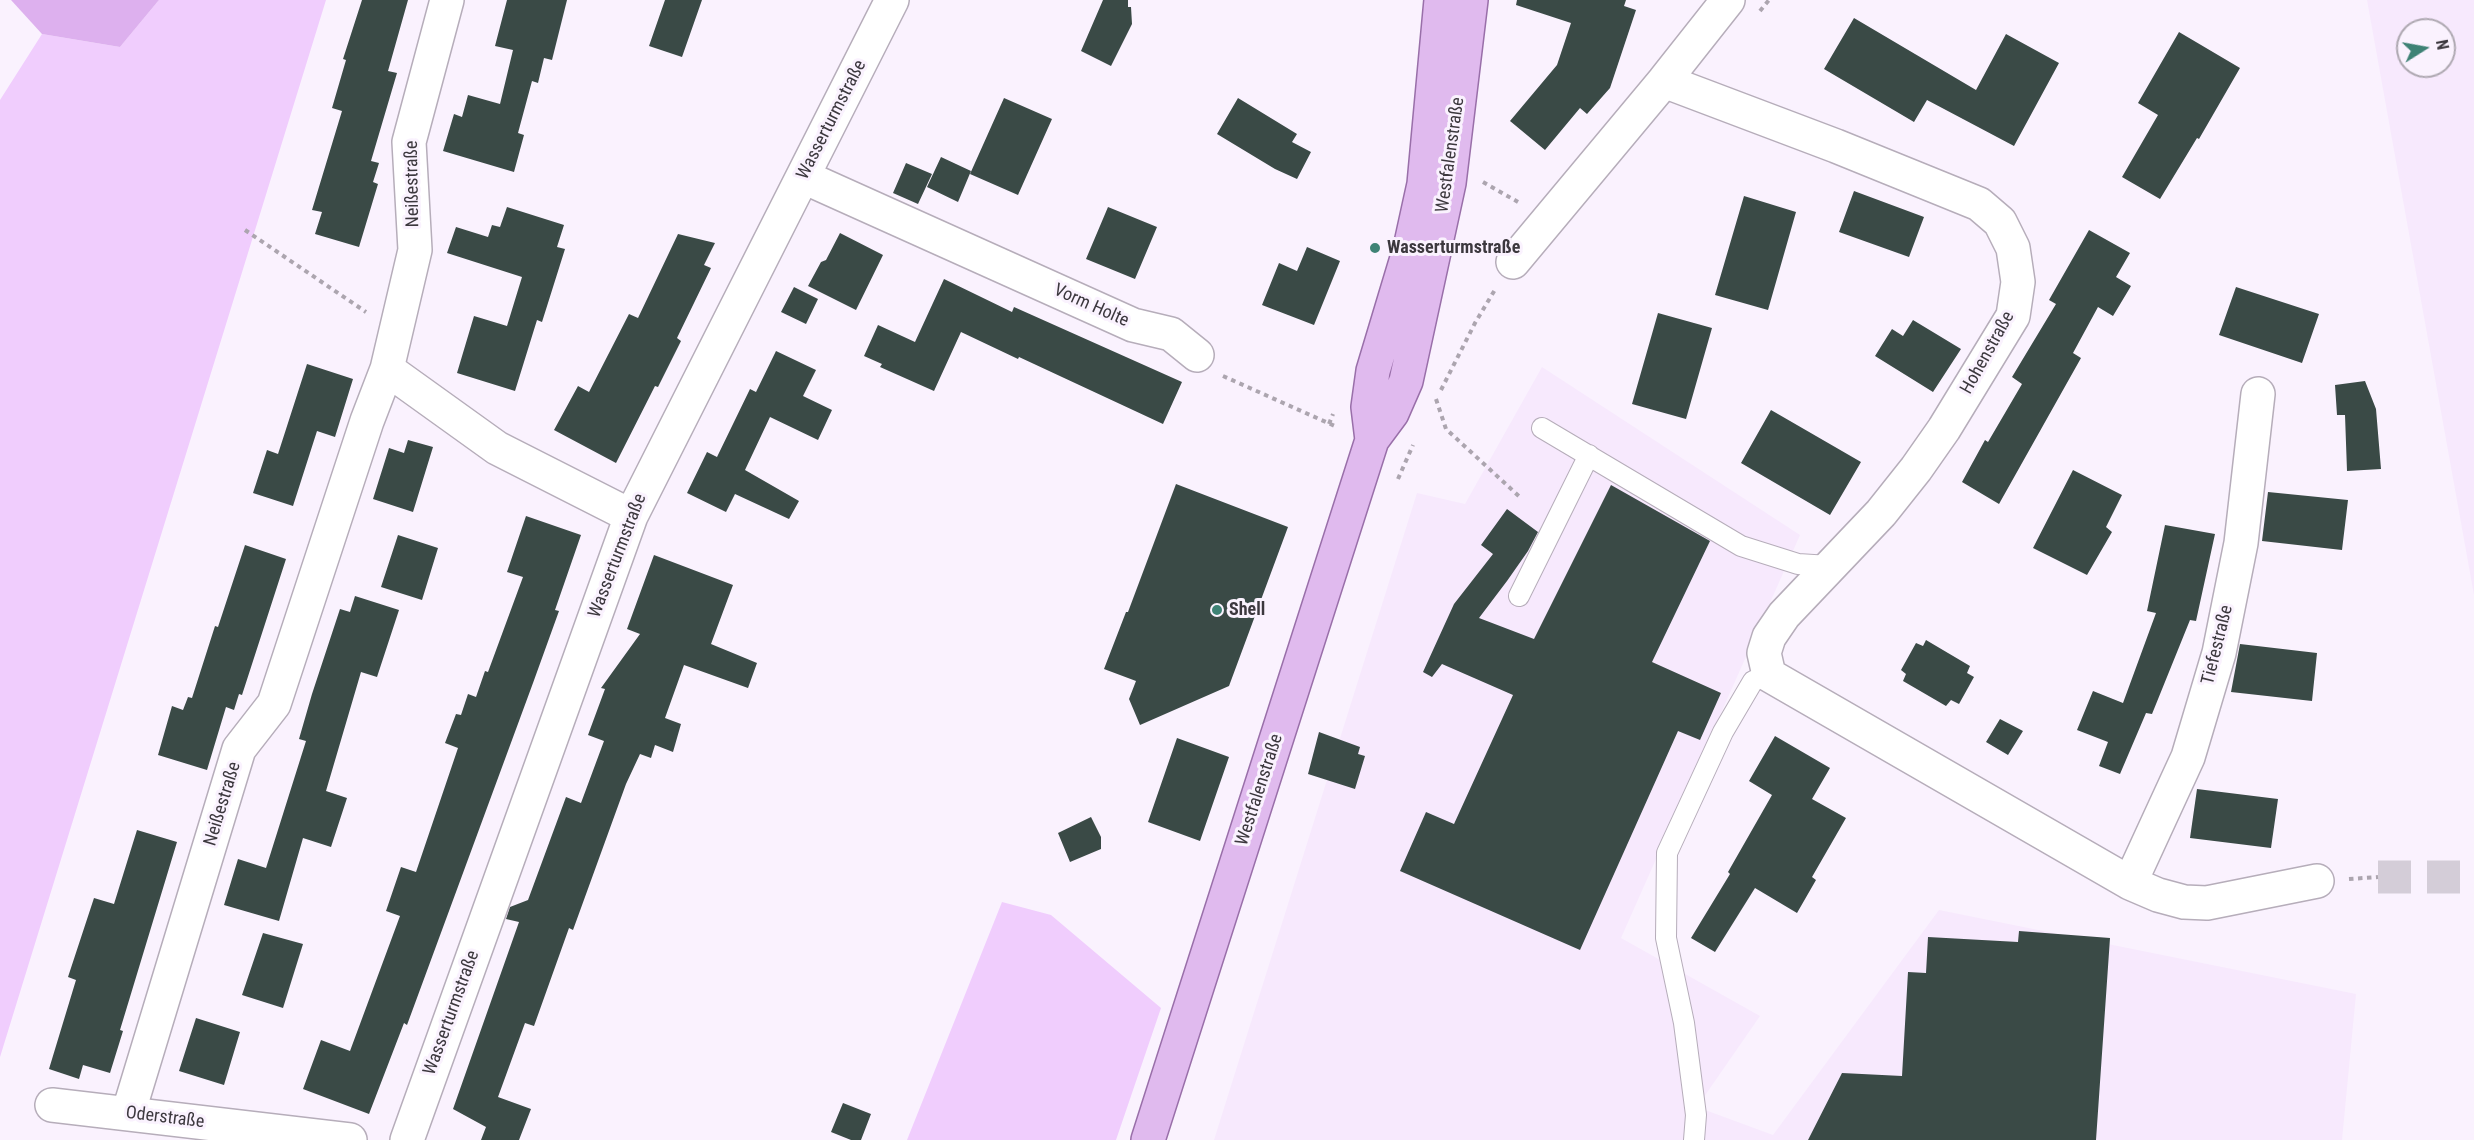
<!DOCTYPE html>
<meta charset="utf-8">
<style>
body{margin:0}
#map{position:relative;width:2474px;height:1140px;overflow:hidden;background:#faf2fe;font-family:"Roboto Condensed",sans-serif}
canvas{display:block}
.north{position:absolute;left:2396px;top:18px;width:60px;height:60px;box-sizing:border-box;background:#faf2fe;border:2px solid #aea8b1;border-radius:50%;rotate:79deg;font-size:16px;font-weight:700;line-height:24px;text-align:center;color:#3c383e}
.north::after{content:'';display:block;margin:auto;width:21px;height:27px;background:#3e8275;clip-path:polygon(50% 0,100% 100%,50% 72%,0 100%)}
</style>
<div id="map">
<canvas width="2474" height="1140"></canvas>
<div class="north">N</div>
</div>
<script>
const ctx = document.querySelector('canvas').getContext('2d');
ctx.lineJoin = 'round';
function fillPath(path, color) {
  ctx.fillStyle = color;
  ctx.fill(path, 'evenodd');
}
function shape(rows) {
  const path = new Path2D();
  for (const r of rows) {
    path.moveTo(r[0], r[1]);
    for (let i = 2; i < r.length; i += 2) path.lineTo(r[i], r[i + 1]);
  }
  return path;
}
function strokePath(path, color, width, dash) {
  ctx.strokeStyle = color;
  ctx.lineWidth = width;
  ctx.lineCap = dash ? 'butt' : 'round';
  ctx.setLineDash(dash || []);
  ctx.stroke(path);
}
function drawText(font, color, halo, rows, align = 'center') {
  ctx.font = font + ' "Roboto Condensed",sans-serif';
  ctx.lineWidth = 6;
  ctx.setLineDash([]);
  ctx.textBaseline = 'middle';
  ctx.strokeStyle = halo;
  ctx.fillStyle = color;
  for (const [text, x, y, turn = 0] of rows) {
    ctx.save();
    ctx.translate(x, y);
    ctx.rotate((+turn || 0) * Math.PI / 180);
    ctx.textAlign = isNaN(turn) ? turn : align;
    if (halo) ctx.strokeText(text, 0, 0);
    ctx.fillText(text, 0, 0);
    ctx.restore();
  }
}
const built = shape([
 [2367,0,2474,0,2474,595],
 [2408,30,2444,30,2444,66,2408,66],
 [1542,367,1800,535,1621,938,1760,1016,1697,1107,1773,1135,1939,910,2356,994,2342,1140,1214,1140,1417,493,1465,504]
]);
const green = shape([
 [159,0,326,0,0,1057,0,100,42,34,120,47],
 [1002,902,1051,915,1161,1008,1116,1140,907,1140]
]);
const forest = shape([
 [11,0,159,0,120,47,42,34]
]);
const building = shape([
 [362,0,408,0,388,71,397,73,371,161,379,163,373,182,378,184,359,247,315,234,322,212,312,210,342,111,332,108,346,60,343,59],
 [507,0,567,0,552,60,544,58,538,83,532,81,518,133,524,135,514,172,443,151,454,114,462,117,468,95,500,104,513,50,495,46],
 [665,0,702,0,682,57,649,46],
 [1103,0,1128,0,1128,7,1131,7,1132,24,1111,66,1081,51],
 [1517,0,1626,0,1624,6,1636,10,1610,88,1587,114,1580,108,1545,150,1510,121,1557,65,1571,23,1516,5],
 [1854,18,1976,90,2006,34,2059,63,2014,146,1927,100,1914,122,1824,69],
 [2179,32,2240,68,2199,139,2197,138,2160,199,2122,177,2158,115,2138,103],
 [1004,98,1052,119,1018,195,970,174],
 [1238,98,1297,134,1292,142,1311,152,1297,179,1275,169,1217,134],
 [941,157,971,171,958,202,927,187],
 [906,163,932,174,918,204,893,193],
 [1854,191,1924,217,1909,257,1839,232],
 [1744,196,1796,212,1768,310,1715,295],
 [507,207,564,225,557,247,565,249,542,322,537,320,515,391,457,373,474,316,507,326,522,277,447,253,456,227,488,237,492,225,500,227],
 [1108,207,1157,227,1135,279,1086,259],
 [2089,230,2130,253,2116,277,2131,286,2113,316,2098,307,2073,353,2081,358,1999,504,1962,482,1985,440,1988,442,2022,384,2012,377,2056,304,2049,300],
 [840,233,883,255,856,310,808,286,821,262,826,260],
 [678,234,715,243,704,265,711,268,677,338,681,341,658,387,655,386,616,463,554,430,578,386,589,392,629,314,638,318],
 [1307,247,1340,261,1314,325,1262,305,1279,263,1297,271],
 [944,279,1012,312,1014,307,1182,382,1163,424,1019,357,1018,359,961,332,934,391,880,367,882,364,864,356,878,325,915,342],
 [794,287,818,299,806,324,781,312],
 [2236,287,2319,314,2302,363,2219,335],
 [1658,313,1712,328,1686,419,1632,404],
 [1913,320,1961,349,1933,392,1875,356,1892,329,1903,336],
 [776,351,816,370,803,396,832,410,818,440,770,417,745,470,799,501,789,519,735,494,726,512,687,493,707,452,717,457,750,389,756,392],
 [307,364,353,379,335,437,317,431,293,506,253,493,267,450,278,454],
 [2365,381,2376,409,2381,469,2347,471,2345,415,2337,415,2335,385],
 [1771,410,1861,462,1830,515,1741,463],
 [408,440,433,447,413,512,373,499,389,448,404,453],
 [2073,470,2122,495,2106,527,2112,532,2087,575,2033,548],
 [1176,484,1288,527,1229,686,1140,725,1129,699,1136,681,1104,669,1126,612,1128,612],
 [1611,485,1710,541,1652,662,1721,693,1700,740,1678,731,1580,950,1400,871,1426,812,1454,824,1513,695,1442,664,1432,677,1423,672,1454,604,1493,554,1481,545,1507,509,1538,532,1528,551,1507,581,1479,618,1534,639],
 [2268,492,2348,500,2342,550,2262,541],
 [526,516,581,535,555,610,559,611,533,683,407,1025,404,1023,369,1114,303,1089,321,1040,350,1051,400,916,386,911,401,867,416,872,458,748,445,743,456,714,461,715,468,694,476,697,485,671,488,672,523,577,507,572],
 [2165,525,2215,534,2196,621,2190,620,2152,714,2146,713,2120,774,2099,766,2108,742,2077,730,2093,691,2123,703,2156,613,2147,611],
 [398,535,438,548,422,600,381,587],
 [245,545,286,559,242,695,239,694,234,710,226,707,207,770,158,755,172,706,183,710,188,697,192,698,215,626,218,627],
 [654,555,733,585,711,644,757,663,748,688,684,665,665,718,681,724,673,752,655,745,651,758,640,754,626,784,573,930,569,928,534,1026,525,1023,498,1097,531,1109,519,1140,481,1140,486,1127,453,1109,519,922,506,919,510,907,528,900,566,797,581,803,604,741,588,735,605,689,601,688,640,634,627,629],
 [355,596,399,610,377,677,361,672,326,791,347,798,331,847,303,838,279,921,224,905,238,859,266,868,306,741,299,739,312,694,340,609,350,612],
 [1926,640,1970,666,1967,673,1974,677,1959,704,1951,700,1946,706,1903,681,1906,674,1901,670,1916,643,1923,646],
 [2240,644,2317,653,2312,701,2231,692],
 [2000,719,2023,731,2008,755,1986,742],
 [1319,732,1360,747,1358,754,1365,756,1355,789,1308,774],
 [1775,736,1830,768,1812,799,1846,818,1812,877,1816,880,1797,913,1755,888,1715,952,1691,938,1730,874,1728,872,1772,795,1749,781],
 [1177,738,1229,757,1200,841,1148,822],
 [2197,789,2278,799,2271,848,2190,838],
 [1091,817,1101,837,1101,849,1070,862,1058,833],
 [137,830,177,842,120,1030,123,1031,110,1073,83,1065,79,1079,49,1069,76,980,68,977,94,898,114,904],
 [2019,931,2110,938,2096,1140,1808,1140,1842,1073,1902,1076,1908,972,1926,973,1928,937,2018,942],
 [263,933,303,944,283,1008,242,995],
 [196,1018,240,1032,224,1085,179,1071],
 [843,1103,871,1114,861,1140,851,1140,831,1132]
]);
const streetTunnel = shape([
 [2378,877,2474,877]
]);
const path = shape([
 [1760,11,1769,0],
 [1483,182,1518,202],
 [245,230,366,312],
 [1223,376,1337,427],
 [1441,390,1475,323,1496,288],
 [1436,399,1446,429,1522,499],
 [1329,424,1333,414],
 [1398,479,1413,445],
 [2349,879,2378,877]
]);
const lane = shape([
 [1542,428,1741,546,1798,564,1829,566],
 [1519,596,1589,455],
 [1694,1140,1696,1115,1684,1023,1666,938,1667,853,1723,732,1753,681,1769,675]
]);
const street = shape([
 [1664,81,1836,146,1979,204,2000,222,2013,248,2018,282,2013,316,1944,429,1916,469,1881,513,1784,615,1769,637,1764,653,1769,675,2130,883,2158,895,2184,902,2207,903,2317,881],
 [804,177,1133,325,1171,334,1197,355],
 [1513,262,1664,81,1728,0],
 [387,369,497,448,631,516],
 [2130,883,2188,757,2219,653,2241,543,2258,394],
 [52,1105,350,1140],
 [128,1114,239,749,274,704,367,421,387,369,415,250,409,142,447,0],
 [407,1140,631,516,892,0]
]);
const primary = shape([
 [1372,440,1368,407,1373,371,1410,248,1424,184,1441,0],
 [1148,1140,1372,440,1392,413,1406,381,1449,183,1471,0]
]);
const markers = [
 [1375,248,6,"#3e8275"],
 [1217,610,6,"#3e8275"]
];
const streetNames = [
 ["Wasserturmstraße",832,120,-63],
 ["Westfalenstraße",1451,155,-82],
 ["Neißestraße",413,184,-91],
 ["Vorm Holte",1091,306,24],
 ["Hohenstraße",1988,353,-61],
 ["Wasserturmstraße",618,556,-69],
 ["Tiefestraße",2218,645,-76],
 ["Westfalenstraße",1260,790,-72],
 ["Neißestraße",223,804,-73],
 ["Wasserturmstraße",452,1013,-70],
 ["Oderstraße",165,1118,7]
];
const poiNames = [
 ["Wasserturmstraße",1387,248],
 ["Shell",1229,610]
];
fillPath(built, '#f7e9fd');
fillPath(green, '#f0cdfd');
fillPath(forest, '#ddb0ee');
fillPath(building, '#3a4a46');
strokePath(streetTunnel, '#d4cdd8', 33, [33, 16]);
strokePath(lane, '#b6adba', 22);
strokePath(street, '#b6adba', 36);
strokePath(primary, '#996fa9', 36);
strokePath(path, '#aca5af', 4, [4.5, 4.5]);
strokePath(lane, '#fff', 20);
strokePath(street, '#fff', 33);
strokePath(primary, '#e0baee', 33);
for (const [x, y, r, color] of markers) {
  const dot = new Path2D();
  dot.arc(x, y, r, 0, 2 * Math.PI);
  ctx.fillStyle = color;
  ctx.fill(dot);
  strokePath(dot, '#faf2fe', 2);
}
drawText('18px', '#3c383e', '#faf2fe', streetNames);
drawText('bold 18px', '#3c383e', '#faf2fe', poiNames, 'left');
</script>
